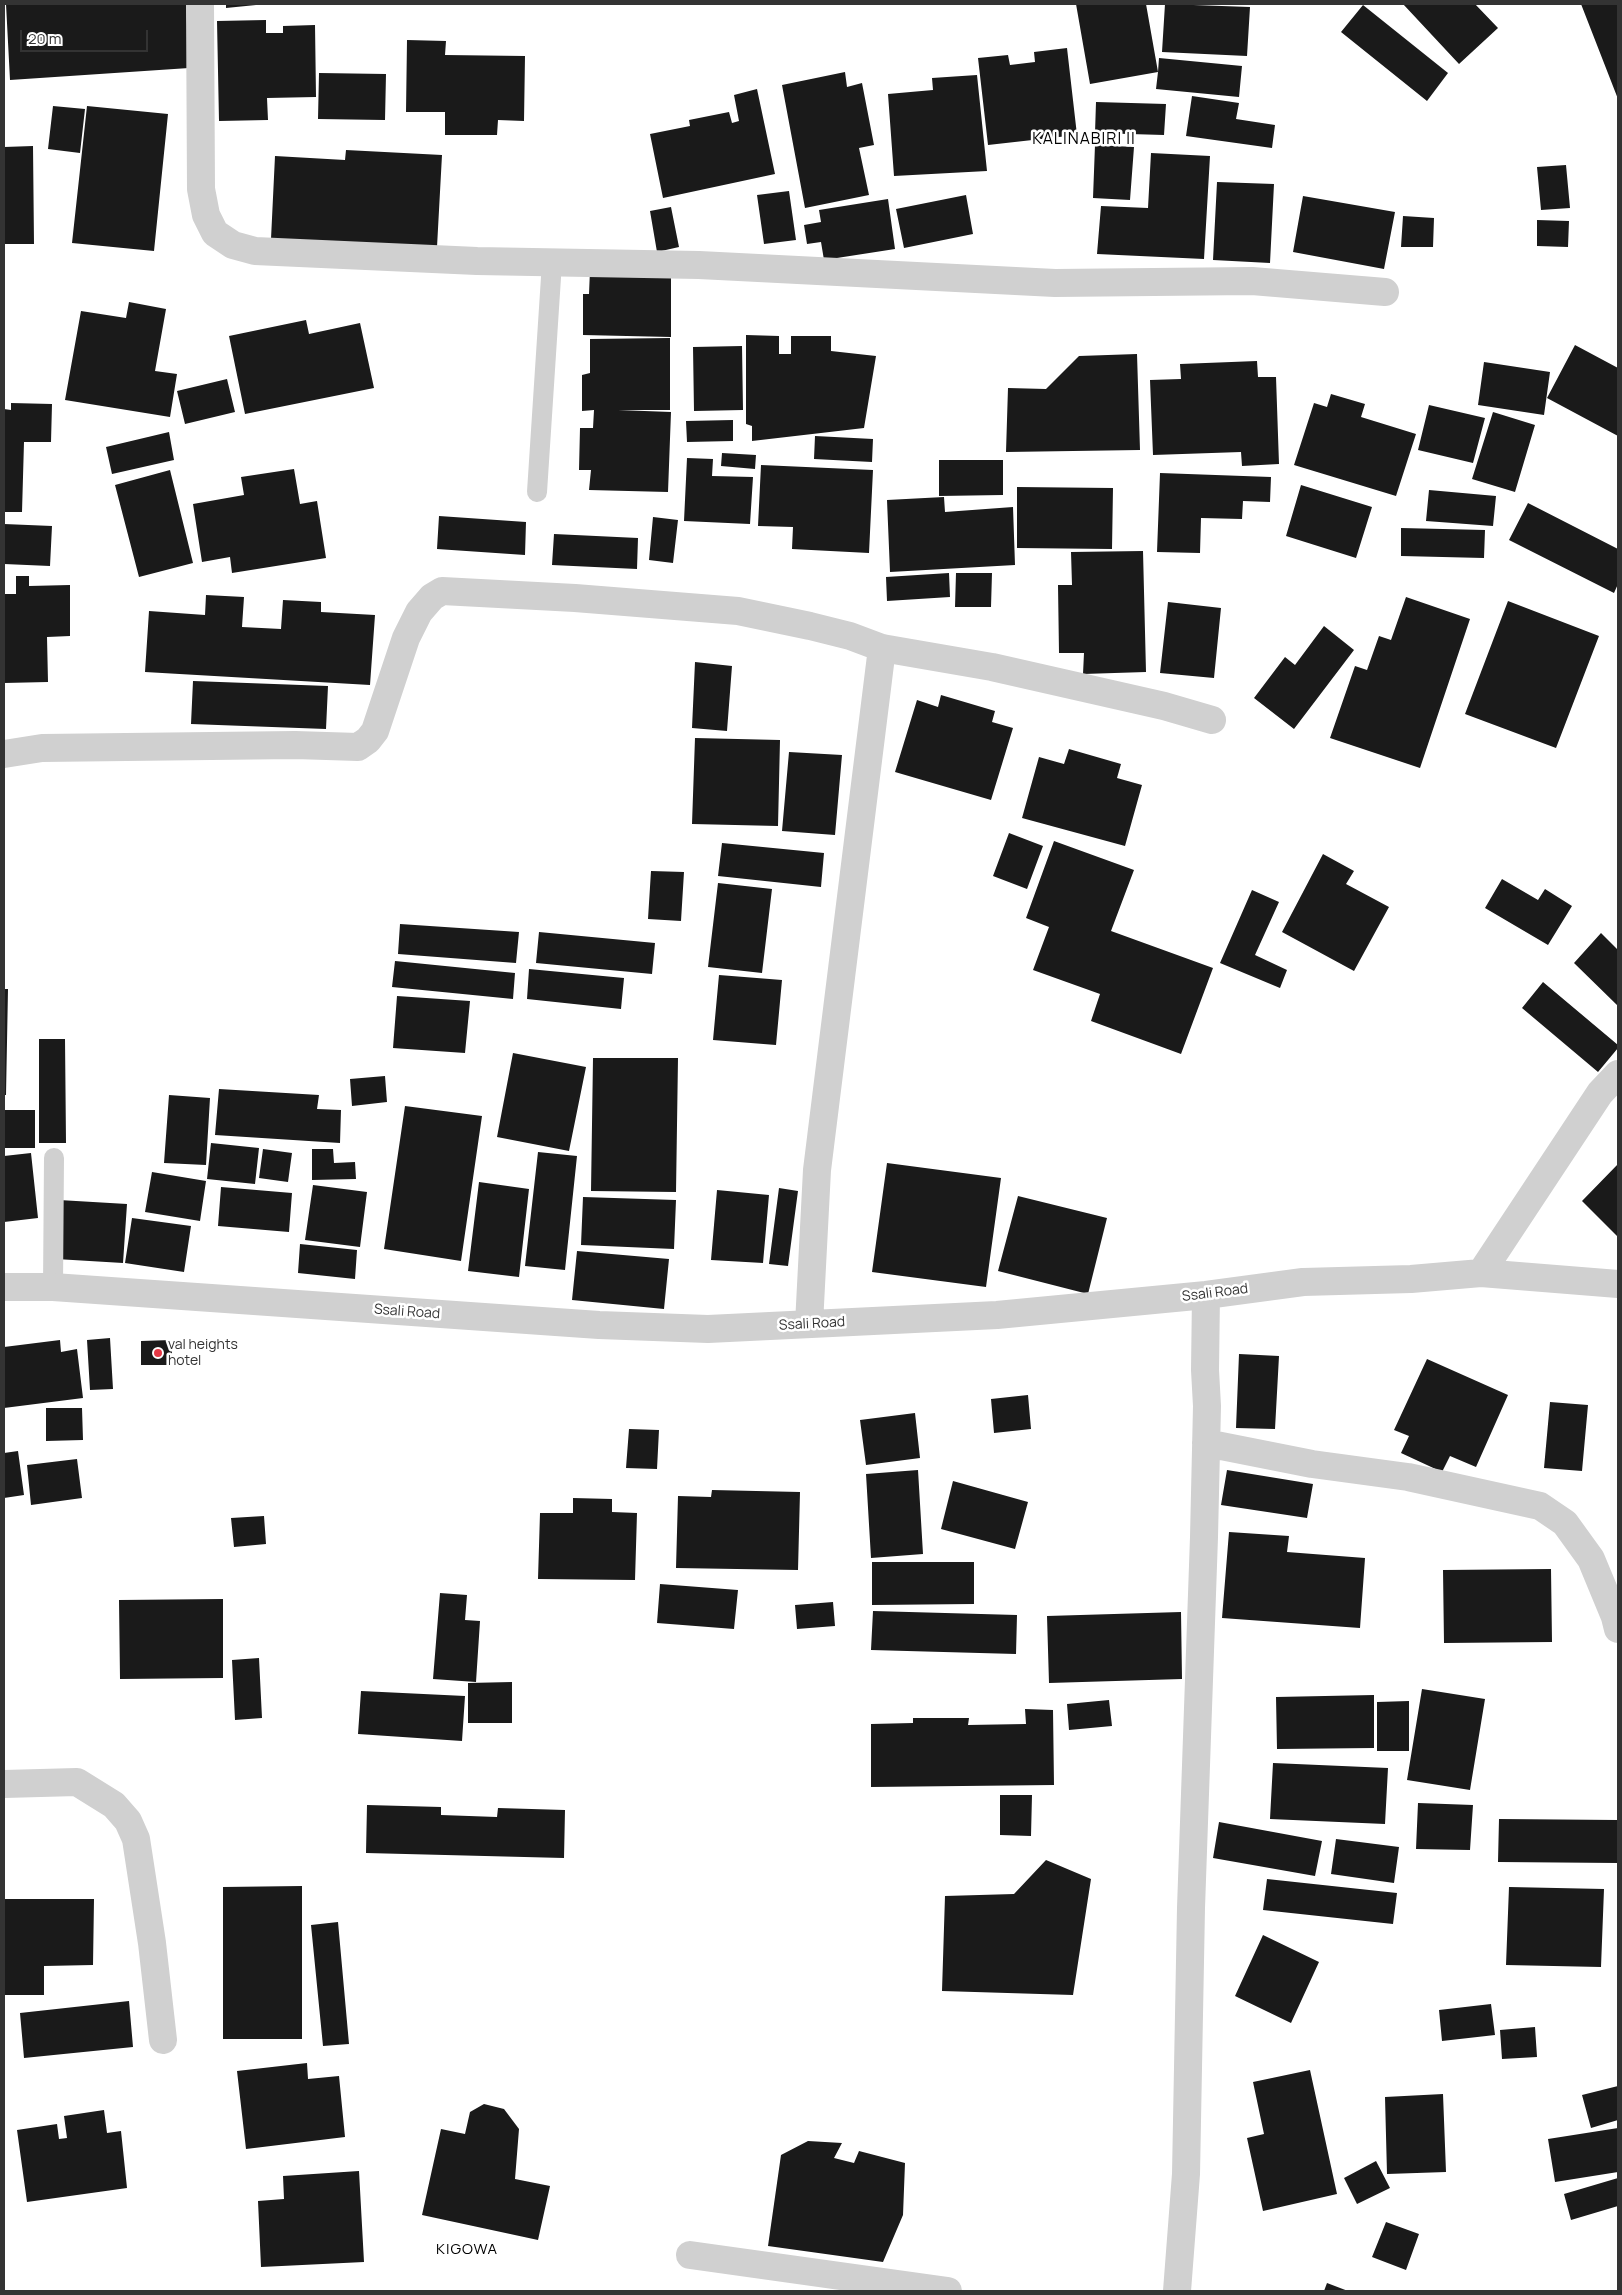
<!DOCTYPE html>
<style>
body{margin:0}
#map{position:relative;width:1622px;height:2295px;overflow:hidden;background:#fff;font-family:Manrope,sans-serif}
canvas{display:block}
.frame{position:absolute;inset:0;border:5px solid #333;pointer-events:none}
.scale{position:absolute;left:20px;top:30px;width:128px;height:22px;box-sizing:border-box;border:2px solid #333;border-top:0;padding-left:6px;font-size:15px;line-height:18px;white-space:nowrap;color:#333;-webkit-text-stroke:4px #fff;paint-order:stroke}
</style>
<div id="map">
<canvas width="1622" height="2295"></canvas>
<div class="frame"></div>
<div class="scale">20 m</div>
</div>
<script>
const ctx = document.querySelector('canvas').getContext('2d');
ctx.lineJoin = 'round';
function fillPath(path, color) {
  ctx.fillStyle = color;
  ctx.fill(path, 'evenodd');
}
function shape(rows) {
  const path = new Path2D();
  for (const r of rows) {
    path.moveTo(r[0], r[1]);
    for (let i = 2; i < r.length; i += 2) path.lineTo(r[i], r[i + 1]);
  }
  return path;
}
function strokePath(path, color, width, dash) {
  ctx.strokeStyle = color;
  ctx.lineWidth = width;
  ctx.lineCap = dash ? 'butt' : 'round';
  ctx.setLineDash(dash || []);
  ctx.stroke(path);
}
function drawText(font, color, halo, rows, align = 'center') {
  ctx.font = font + ' Manrope,sans-serif';
  ctx.lineWidth = 5;
  ctx.setLineDash([]);
  ctx.textBaseline = 'middle';
  ctx.strokeStyle = halo;
  ctx.fillStyle = color;
  for (const [text, x, y, turn = 0] of rows) {
    ctx.save();
    ctx.translate(x, y);
    ctx.rotate((+turn || 0) * Math.PI / 180);
    ctx.textAlign = isNaN(turn) ? turn : align;
    if (halo) ctx.strokeText(text, 0, 0);
    ctx.fillText(text, 0, 0);
    ctx.restore();
  }
}
const building = shape([
 [6,4,186,4,189,68,10,80],
 [226,4,256,4,256,5,226,8],
 [1076,4,1146,4,1158,72,1159,58,1242,66,1239,97,1156,89,1158,72,1090,84],
 [1165,4,1250,7,1247,56,1162,52],
 [1403,4,1475,4,1498,28,1459,64],
 [1581,4,1618,4,1618,99],
 [1363,5,1448,73,1427,101,1341,32],
 [266,20,266,33,283,33,283,26,315,25,316,97,267,98,268,120,219,121,217,21],
 [407,40,446,41,445,55,525,56,524,121,498,120,497,135,445,135,445,112,406,112],
 [1067,48,1077,135,988,145,978,58,1008,55,1010,65,1035,62,1034,52],
 [845,72,847,87,862,83,874,145,859,148,869,195,805,208,782,85],
 [319,73,386,74,385,120,318,119],
 [977,75,987,171,894,176,888,94,933,90,932,78],
 [757,89,775,174,663,198,650,134,690,126,689,120,729,112,732,123,739,121,734,95],
 [1192,96,1239,103,1236,119,1275,125,1272,148,1186,136],
 [1096,102,1166,104,1164,135,1095,133],
 [53,106,85,109,80,153,48,149],
 [87,106,168,114,154,251,72,243],
 [1095,145,1134,147,1130,200,1093,198],
 [33,146,34,244,4,244,4,147],
 [346,150,442,155,437,247,271,239,275,156,345,160],
 [1151,153,1210,156,1204,259,1097,254,1101,206,1148,208],
 [1566,165,1570,208,1541,210,1537,167],
 [1217,182,1274,184,1270,263,1213,260],
 [789,191,796,240,764,244,757,195],
 [966,195,973,234,904,248,896,209],
 [1303,196,1395,212,1384,269,1293,252],
 [888,199,895,249,824,260,821,242,807,244,804,225,821,222,819,210],
 [671,207,679,247,657,252,650,211],
 [1403,216,1434,218,1433,247,1401,247],
 [1537,220,1569,221,1568,247,1537,246],
 [590,270,671,271,671,337,583,335,583,294,589,294],
 [129,302,166,309,155,371,177,374,170,417,65,400,81,311,126,318],
 [306,320,309,334,360,323,374,388,245,414,229,336],
 [746,335,779,336,779,354,791,354,791,336,831,336,831,351,876,356,864,428,752,441,752,426,746,424],
 [670,338,670,410,618,410,671,412,668,492,589,490,591,470,579,470,580,428,593,428,594,410,582,411,582,375,590,373,590,339],
 [1575,345,1618,368,1618,436,1547,398],
 [742,346,743,410,694,411,693,347],
 [1137,354,1140,450,1006,452,1008,388,1046,389,1079,356],
 [1257,361,1258,377,1276,377,1279,464,1242,466,1241,452,1153,455,1150,380,1181,379,1180,364],
 [1484,362,1550,372,1544,415,1478,405],
 [227,379,235,412,185,424,177,391],
 [1331,394,1365,404,1361,417,1416,434,1396,496,1294,465,1314,403,1327,407],
 [11,403,52,404,51,442,24,442,22,512,4,512,4,409,11,410],
 [1429,405,1485,418,1473,463,1418,450],
 [1493,412,1535,425,1515,492,1472,479],
 [733,420,733,441,687,442,686,421],
 [169,432,174,460,112,474,106,447],
 [815,436,873,439,872,462,814,459],
 [722,453,756,455,755,469,721,466],
 [687,458,713,459,712,476,753,477,750,524,684,521],
 [939,460,1003,460,1003,495,939,496],
 [761,465,873,470,869,553,792,549,793,527,758,526],
 [294,469,300,504,317,501,326,558,232,573,230,557,202,562,193,504,244,495,241,477],
 [170,470,193,563,139,577,115,485],
 [1160,473,1271,477,1270,502,1243,501,1242,519,1201,518,1200,553,1157,552],
 [1301,485,1372,507,1356,558,1286,536],
 [1017,487,1113,488,1112,549,1017,548],
 [1429,490,1496,496,1493,526,1426,521],
 [944,497,945,512,1013,507,1015,565,890,572,887,500],
 [1528,503,1618,549,1618,584,1614,593,1509,540],
 [439,516,526,522,525,555,437,549],
 [653,517,678,520,673,563,649,560],
 [4,524,52,526,50,566,4,564],
 [1401,528,1485,530,1484,558,1401,556],
 [554,534,638,538,637,569,552,565],
 [1143,551,1146,672,1083,674,1084,653,1059,653,1058,585,1072,585,1071,552],
 [949,573,950,597,887,601,886,577],
 [956,573,992,573,991,607,955,607],
 [16,576,29,576,29,586,70,585,70,636,47,637,48,682,4,683,4,594,16,594],
 [206,595,244,597,242,627,281,629,283,600,321,602,321,612,375,615,370,685,145,672,149,611,205,615],
 [1406,597,1470,619,1420,768,1330,738,1355,666,1367,670,1379,636,1391,640],
 [1508,601,1599,636,1556,748,1465,714],
 [1168,602,1221,608,1214,678,1160,673],
 [1324,626,1354,650,1294,729,1254,698,1285,657,1295,665],
 [695,662,732,666,727,731,692,728],
 [193,681,328,686,326,729,191,724],
 [941,695,995,711,992,722,1013,728,991,800,895,772,917,700,938,707],
 [695,738,780,740,778,826,692,824],
 [1069,749,1121,764,1117,778,1142,785,1125,846,1022,818,1039,757,1064,764],
 [789,752,842,755,835,835,782,831],
 [1009,833,1043,846,1027,889,993,876],
 [1054,841,1134,870,1111,931,1213,968,1181,1054,1091,1021,1100,994,1033,970,1049,927,1026,918],
 [722,843,824,853,821,887,718,876],
 [1323,854,1354,871,1346,884,1389,907,1354,971,1282,932],
 [651,871,684,872,681,921,648,919],
 [1502,879,1538,900,1545,889,1572,906,1548,945,1485,908],
 [718,883,772,889,762,973,708,967],
 [1252,890,1279,902,1255,955,1287,970,1280,988,1220,963],
 [400,924,519,932,516,963,398,954],
 [539,932,655,943,652,974,536,963],
 [1601,933,1618,950,1618,1006,1574,963],
 [395,961,515,973,513,999,392,987],
 [529,969,624,978,621,1009,527,999],
 [719,975,782,980,776,1045,713,1040],
 [1543,982,1618,1045,1618,1048,1598,1072,1522,1008],
 [4,989,8,989,6,1095,4,1095],
 [397,996,470,1001,465,1053,393,1048],
 [39,1039,65,1039,66,1143,39,1143],
 [513,1053,586,1067,569,1151,497,1137],
 [593,1058,678,1058,676,1192,591,1191],
 [385,1076,387,1102,352,1106,350,1079],
 [219,1089,319,1095,317,1109,341,1110,340,1143,215,1135],
 [169,1095,210,1098,206,1165,164,1163],
 [405,1106,482,1116,461,1261,384,1249],
 [4,1110,35,1110,35,1148,4,1148],
 [211,1143,259,1148,255,1184,207,1179],
 [263,1149,292,1153,288,1182,259,1178],
 [312,1149,333,1149,334,1163,355,1162,356,1179,312,1180],
 [538,1152,577,1156,565,1270,525,1266],
 [31,1153,38,1218,4,1222,4,1156],
 [887,1163,1001,1178,986,1287,872,1272],
 [1618,1164,1618,1237,1582,1201],
 [152,1172,206,1181,200,1221,145,1212],
 [479,1182,529,1189,519,1277,468,1271],
 [313,1185,367,1192,360,1247,305,1240],
 [221,1187,292,1193,289,1232,218,1226],
 [779,1188,798,1191,788,1266,769,1264],
 [717,1190,769,1195,763,1263,711,1260],
 [1018,1196,1107,1218,1088,1294,998,1271],
 [583,1197,676,1200,674,1249,581,1245],
 [59,1200,127,1204,123,1263,56,1259],
 [132,1218,191,1226,184,1272,125,1263],
 [300,1244,357,1250,355,1279,298,1273],
 [577,1251,669,1259,664,1309,572,1300],
 [110,1338,113,1389,90,1390,87,1340],
 [60,1340,61,1352,77,1349,83,1398,4,1408,4,1347],
 [172,1340,172,1365,141,1365,141,1341],
 [1239,1354,1279,1356,1275,1429,1236,1428],
 [1427,1359,1508,1395,1476,1467,1450,1456,1442,1472,1401,1453,1409,1436,1394,1430],
 [1028,1395,1031,1429,994,1433,991,1399],
 [1550,1402,1588,1405,1582,1471,1544,1468],
 [46,1408,82,1408,83,1440,46,1441],
 [915,1413,920,1458,866,1465,860,1420],
 [629,1429,659,1430,657,1469,626,1468],
 [18,1451,24,1495,4,1498,4,1453],
 [77,1459,82,1498,31,1505,27,1465],
 [918,1470,923,1554,871,1558,866,1474],
 [1227,1470,1313,1484,1307,1518,1221,1505],
 [953,1481,1028,1502,1015,1549,941,1529],
 [712,1490,800,1492,798,1570,676,1568,678,1496,711,1497],
 [573,1498,612,1499,612,1512,637,1513,635,1580,538,1579,540,1513,573,1513],
 [264,1516,266,1544,234,1547,231,1518],
 [1229,1532,1289,1536,1287,1552,1365,1558,1360,1628,1222,1618],
 [872,1562,974,1562,974,1604,872,1605],
 [1551,1569,1552,1642,1444,1643,1443,1570],
 [660,1584,738,1590,734,1629,657,1623],
 [440,1593,467,1595,465,1620,480,1621,476,1682,433,1679],
 [223,1599,223,1678,120,1679,119,1600],
 [833,1602,835,1626,797,1629,795,1605],
 [873,1611,1017,1615,1016,1654,871,1650],
 [1181,1612,1182,1679,1049,1683,1047,1616],
 [259,1658,262,1718,235,1720,232,1660],
 [512,1682,512,1723,468,1723,468,1683],
 [1422,1689,1485,1699,1470,1790,1407,1780],
 [361,1691,465,1696,462,1741,358,1734],
 [1374,1695,1374,1748,1277,1749,1276,1697],
 [1109,1700,1112,1726,1069,1730,1067,1704],
 [1409,1701,1409,1751,1377,1751,1377,1702],
 [1025,1709,1053,1710,1054,1785,871,1787,871,1724,913,1723,913,1718,969,1718,968,1725,1026,1724],
 [1273,1763,1388,1768,1385,1824,1270,1819],
 [1000,1795,1032,1795,1031,1836,1000,1835],
 [1418,1803,1473,1805,1470,1850,1416,1849],
 [367,1805,441,1807,441,1815,497,1817,498,1808,565,1810,564,1858,366,1853],
 [1499,1819,1618,1820,1618,1863,1498,1862],
 [1219,1822,1322,1841,1315,1876,1213,1858],
 [1336,1839,1399,1847,1394,1883,1331,1874],
 [1046,1860,1091,1879,1073,1995,942,1991,945,1896,1014,1894],
 [1267,1879,1397,1893,1393,1924,1263,1910],
 [302,1886,302,2039,223,2039,223,1887],
 [1509,1887,1604,1889,1601,1967,1506,1965],
 [4,1899,94,1899,93,1965,44,1966,44,1995,4,1995],
 [338,1922,349,2044,323,2046,311,1925],
 [1263,1935,1319,1962,1291,2023,1235,1996],
 [129,2001,133,2047,24,2058,20,2013],
 [1491,2004,1495,2035,1442,2041,1439,2010],
 [1535,2027,1537,2057,1502,2059,1500,2030],
 [307,2063,308,2079,339,2076,345,2137,246,2149,237,2071],
 [1310,2070,1337,2194,1263,2211,1247,2138,1264,2134,1253,2082],
 [1618,2086,1618,2120,1591,2128,1582,2095],
 [1443,2094,1446,2172,1387,2174,1385,2097],
 [484,2104,504,2109,519,2129,515,2179,550,2186,538,2240,422,2215,441,2129,465,2134,470,2112],
 [104,2110,107,2133,121,2131,127,2188,27,2202,17,2130,57,2124,59,2139,67,2138,64,2116],
 [1618,2128,1618,2172,1555,2182,1548,2139],
 [808,2141,842,2143,834,2158,854,2163,859,2151,905,2163,903,2215,883,2262,768,2246,781,2155],
 [1376,2161,1390,2188,1357,2204,1344,2178],
 [359,2171,364,2262,261,2267,258,2201,284,2199,283,2176],
 [1618,2178,1618,2206,1571,2220,1564,2194],
 [1386,2222,1419,2234,1406,2270,1372,2257],
 [1327,2283,1348,2291,1324,2291]
]);
const service = shape([
 [537,492,552,262],
 [53,1287,54,1158]
]);
const minor = shape([
 [200,4,201,189,206,215,215,233,233,245,255,251,477,261,699,265,1055,283,1252,281,1385,292],
 [4,754,42,748,295,745,358,747,368,740,375,731,406,638,419,612,432,597,442,591,575,598,738,611,810,626,850,636,882,648,992,667,1164,706,1212,720],
 [1481,1273,1600,1093,1618,1074],
 [4,1287,53,1287,599,1325,708,1329,997,1315,1206,1295,1303,1282,1411,1279,1481,1273,1618,1284],
 [809,1324,817,1170,882,648],
 [1206,1443,1312,1464,1408,1477,1540,1506,1565,1523,1591,1559,1615,1617,1618,1629],
 [4,1784,77,1782,114,1805,128,1821,136,1839,152,1943,163,2040],
 [690,2255,948,2291],
 [1177,2291,1186,2174,1191,1908,1204,1537,1207,1406,1205,1370,1206,1295]
]);
const markers = [
 [158,1353,5,"#e63946"]
];
const streetNames = [
 ["Ssali Road",1215,1293,-7],
 ["Ssali Road",407,1312,4],
 ["Ssali Road",812,1324,-3]
];
const poiNames = [
 ["val heights",168,1345],
 ["hotel",168,1361]
];
const neighbourhoodNames = [
 ["KIGOWA",467,2250]
];
const quarterNames = [
 ["KALINABIRI II",1084,140]
];
fillPath(building, '#1a1a1a');
strokePath(service, '#d0d0d0', 20);
strokePath(minor, '#d0d0d0', 28);
for (const [x, y, r, color] of markers) {
  const dot = new Path2D();
  dot.arc(x, y, r, 0, 2 * Math.PI);
  ctx.fillStyle = color;
  ctx.fill(dot);
  strokePath(dot, '#fff', 2);
}
drawText('14px', '#333', '#fff', streetNames);
drawText('14px', '#333', '#fff', poiNames, 'left');
ctx.letterSpacing = '1px';
drawText('15px', '#000', '#fff', neighbourhoodNames);
ctx.letterSpacing = '0px';
ctx.letterSpacing = '1px';
drawText('16px', '#000', '#fff', quarterNames);
ctx.letterSpacing = '0px';
</script>
